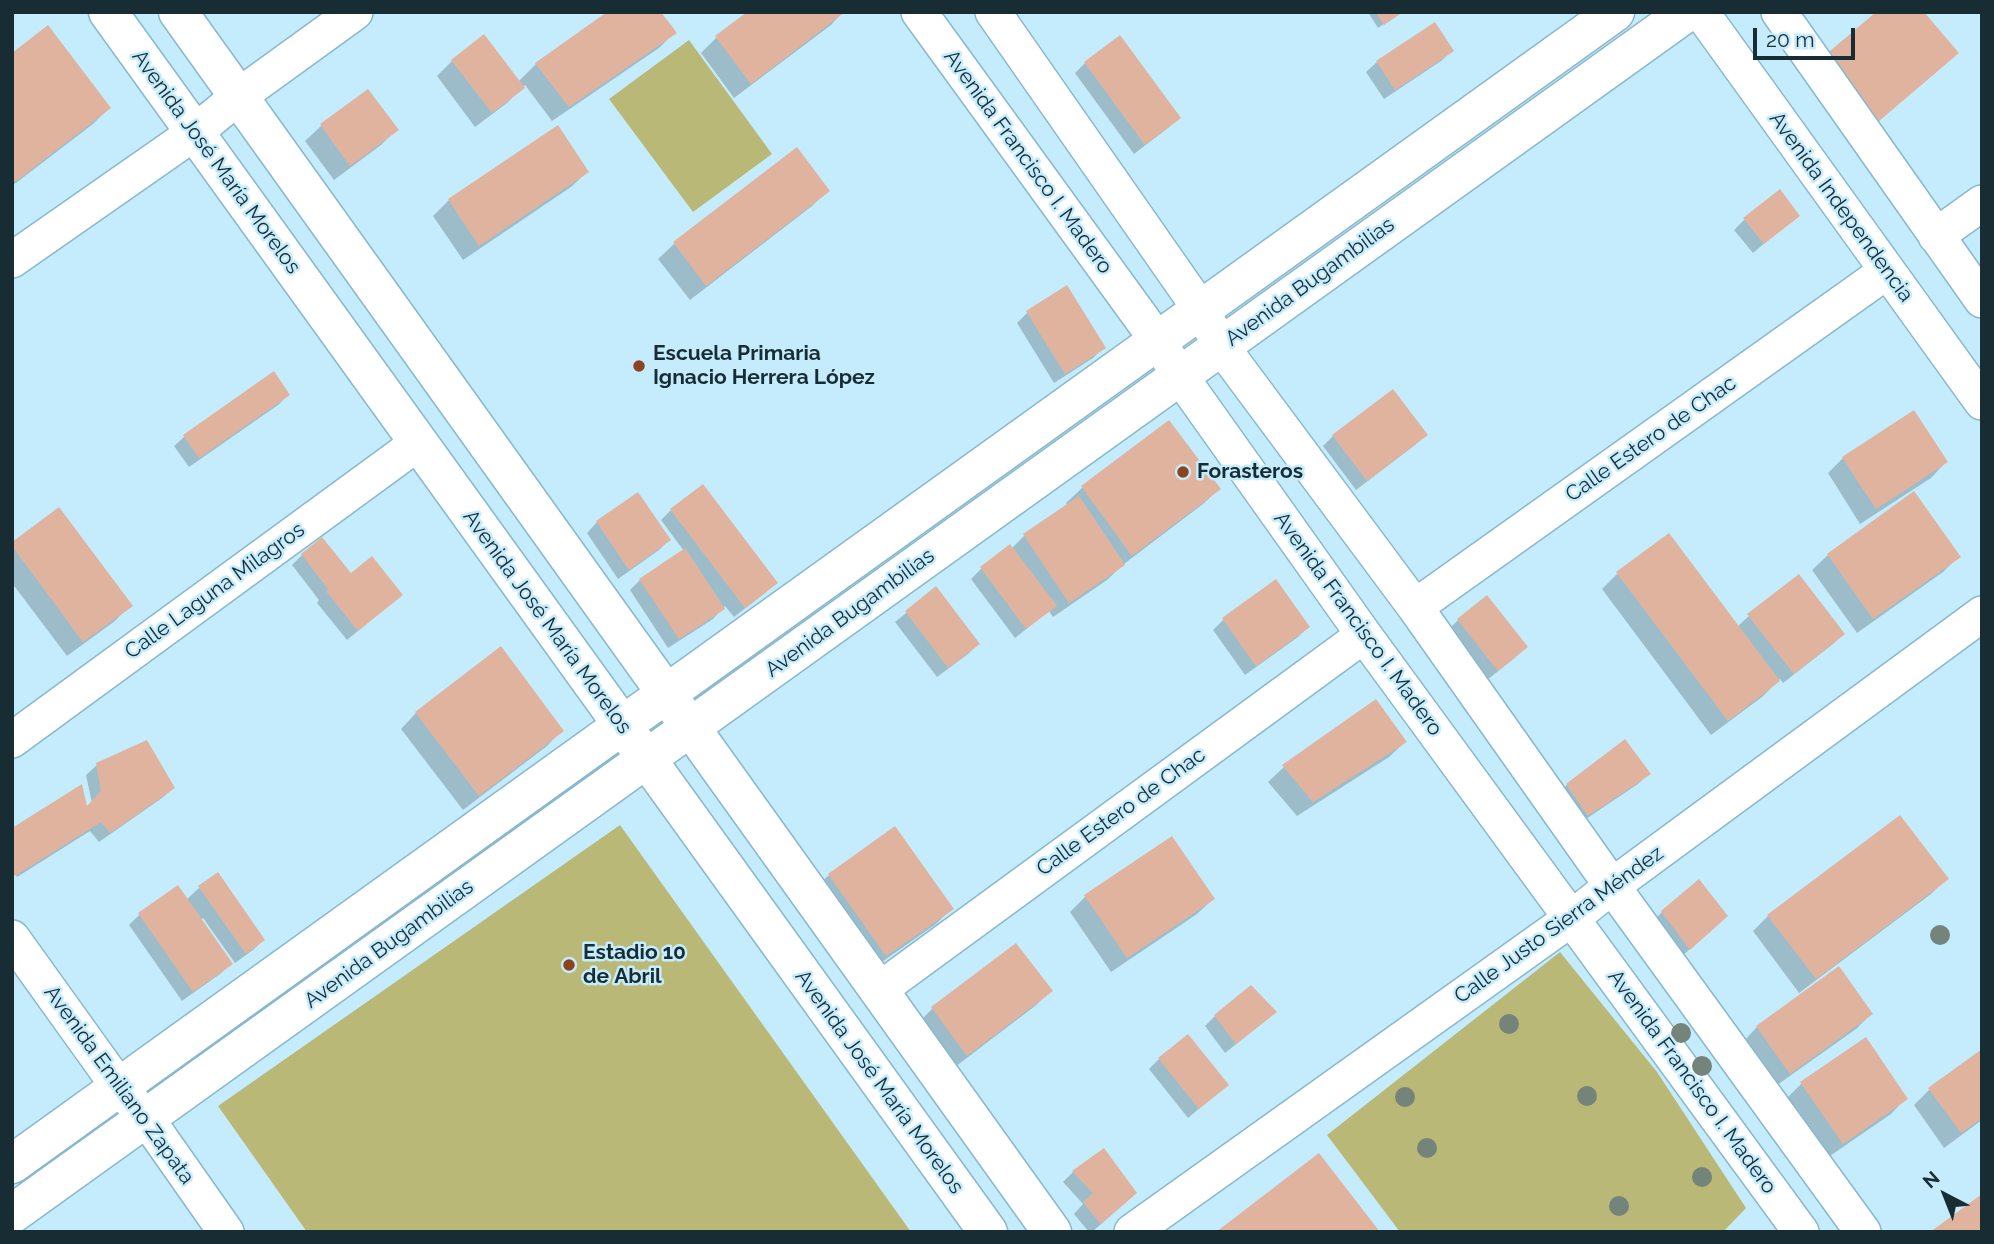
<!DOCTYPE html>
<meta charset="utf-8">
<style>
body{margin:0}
#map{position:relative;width:1994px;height:1244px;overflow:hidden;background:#c5ecfd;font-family:Raleway,sans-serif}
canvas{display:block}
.frame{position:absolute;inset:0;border:14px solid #182c34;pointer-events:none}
.north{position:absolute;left:1910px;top:1160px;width:70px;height:70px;-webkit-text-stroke:5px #c5ecfd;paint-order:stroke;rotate:318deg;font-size:19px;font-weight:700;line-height:28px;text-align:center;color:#182c34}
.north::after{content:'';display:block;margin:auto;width:24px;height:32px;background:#182c34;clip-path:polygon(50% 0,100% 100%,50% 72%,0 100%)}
.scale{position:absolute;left:1753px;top:28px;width:102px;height:32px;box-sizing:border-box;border:4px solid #182c34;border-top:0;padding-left:9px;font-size:21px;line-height:24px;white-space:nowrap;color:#182c34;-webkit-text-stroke:5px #c5ecfd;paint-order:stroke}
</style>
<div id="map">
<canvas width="1994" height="1244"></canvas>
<div class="frame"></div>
<div class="north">N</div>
<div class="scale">20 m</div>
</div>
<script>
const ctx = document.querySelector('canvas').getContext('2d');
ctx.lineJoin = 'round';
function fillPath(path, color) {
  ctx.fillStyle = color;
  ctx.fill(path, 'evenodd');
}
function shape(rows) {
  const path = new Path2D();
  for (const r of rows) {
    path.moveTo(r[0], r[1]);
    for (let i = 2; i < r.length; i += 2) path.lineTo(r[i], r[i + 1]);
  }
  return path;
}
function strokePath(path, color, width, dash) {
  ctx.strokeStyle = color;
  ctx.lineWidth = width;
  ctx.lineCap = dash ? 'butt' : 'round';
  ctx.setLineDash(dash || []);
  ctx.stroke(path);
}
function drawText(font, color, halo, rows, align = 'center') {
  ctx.font = font + ' Raleway,sans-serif';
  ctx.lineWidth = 5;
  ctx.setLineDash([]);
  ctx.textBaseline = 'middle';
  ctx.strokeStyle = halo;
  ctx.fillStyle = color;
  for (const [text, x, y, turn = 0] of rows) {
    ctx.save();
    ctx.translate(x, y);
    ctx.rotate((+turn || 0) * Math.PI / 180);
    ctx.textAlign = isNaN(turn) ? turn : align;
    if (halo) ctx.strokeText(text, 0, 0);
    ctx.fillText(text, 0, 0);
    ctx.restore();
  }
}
const green = shape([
 [689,40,772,154,693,212,609,99],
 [620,825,911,1232,307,1232,218,1106],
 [1560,952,1657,1072,1746,1208,1723,1232,1400,1232,1327,1135]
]);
const shadow = shape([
 [843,12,831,25,734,98,701,53,716,38],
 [1368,12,1402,12,1378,28],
 [1434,24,1452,51,1441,61,1384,99,1366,72,1377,62],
 [674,33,659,48,552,121,525,85,507,103,475,127,437,76,452,61,518,82,536,64],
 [12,55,109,108,93,124,12,186],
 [1085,63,1179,118,1168,128,1134,154,1075,73],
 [368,92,396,130,381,145,334,180,305,141,321,126],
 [557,127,587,172,571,187,463,260,433,216,449,200],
 [796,150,828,190,812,206,690,300,658,259,674,244],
 [1798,215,1753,253,1734,230,1744,220],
 [1066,288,1103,348,1093,358,1054,383,1017,323,1027,313],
 [288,395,278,405,189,467,174,446,185,436],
 [1169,423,1219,489,1203,504,1124,564,1107,580,1053,617,1049,611,1015,638,971,579,981,569,1010,547,1011,549,1024,536,1068,506,1066,503,1082,488],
 [1425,435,1415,445,1356,490,1323,446,1333,436],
 [1843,458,1946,462,1931,478,1860,524,1828,473],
 [638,494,669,540,659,550,618,579,587,533,597,522],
 [671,510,775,583,765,593,734,617,725,606,713,619,668,648,630,590,640,580,684,551,661,520],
 [12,544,130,605,115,621,67,656,12,583],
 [302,555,350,575,401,595,347,640,317,603,319,600,292,565],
 [1828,555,1958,557,1943,572,1857,633,1812,570],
 [1617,574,1737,627,1749,616,1843,634,1833,644,1783,683,1780,679,1762,697,1711,735,1602,589],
 [1275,582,1308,627,1298,637,1245,675,1213,630,1223,620],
 [936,589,978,644,968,654,937,677,895,622],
 [1458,620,1516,657,1487,680,1448,630],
 [416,713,562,730,547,746,463,810,401,729],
 [1405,742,1389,757,1297,816,1268,782,1284,767],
 [97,765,173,788,162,798,99,842,90,831,17,877,12,868,92,803,86,775],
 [1648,774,1638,784,1577,825,1557,795,1567,785],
 [217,875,263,940,253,950,235,963,203,918,200,920,231,964,220,974,182,1001,129,925,139,915,186,900,199,888],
 [829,875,951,909,936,924,869,971,813,890],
 [1946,879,1931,894,1799,993,1753,931,1768,916],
 [1086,896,1213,899,1197,914,1111,972,1070,912],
 [1662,912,1715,926,1679,959,1652,922],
 [1015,945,1051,991,1035,1006,951,1070,917,1024,932,1009],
 [1871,1014,1856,1029,1773,1088,1742,1043,1757,1027],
 [1215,1016,1264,1022,1225,1053,1205,1026],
 [1982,1052,1982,1120,1944,1148,1914,1105,1929,1090],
 [1159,1059,1227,1085,1188,1118,1149,1069],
 [1801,1084,1906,1098,1891,1114,1827,1158,1786,1099],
 [1073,1172,1125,1203,1092,1232,1089,1232,1074,1214,1083,1204,1063,1182]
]);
const building = shape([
 [607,12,661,12,677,33,569,107,535,63],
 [747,12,845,12,751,84,715,36],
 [1375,12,1403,12,1384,25],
 [1876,12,1924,12,1959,53,1872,127,1817,62],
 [1435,22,1454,51,1395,90,1376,61],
 [48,25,111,108,15,182,12,178,12,53],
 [484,34,525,88,492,113,451,60],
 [1120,35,1181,118,1145,145,1084,62],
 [368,89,399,130,350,166,320,124],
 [558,125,589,172,479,246,448,199],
 [797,147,830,191,706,286,673,242],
 [1780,189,1800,216,1764,244,1743,218],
 [1067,285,1106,348,1065,374,1026,311],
 [274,371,290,395,199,458,183,435],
 [1393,389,1428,435,1367,481,1332,435],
 [1914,410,1948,462,1876,509,1842,457],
 [1169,420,1221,489,1132,556,1081,486],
 [703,484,778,583,745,608,670,509],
 [1914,491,1961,557,1873,619,1827,554],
 [638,492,671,540,629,570,596,521],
 [1079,496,1125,565,1069,603,1023,534],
 [59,507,133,606,83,642,12,546,12,542],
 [1669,533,1780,681,1728,721,1616,572],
 [322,537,351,573,372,556,403,595,358,631,326,591,328,589,301,554],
 [1010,544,1057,606,1026,629,980,567],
 [685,548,725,609,679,639,639,579],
 [1799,574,1845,634,1794,674,1747,614],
 [1276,579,1310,627,1256,666,1222,618],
 [936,586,980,644,948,668,905,611],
 [1487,595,1528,647,1498,671,1457,619],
 [501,646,564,731,479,796,415,712],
 [1376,699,1407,742,1313,802,1282,765],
 [1625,739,1651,774,1588,816,1566,784],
 [147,740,175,788,110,833,101,822,15,876,12,872,12,828,82,784,87,806,101,791,96,763],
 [1900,815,1949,879,1816,979,1767,915],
 [895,826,954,909,886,956,828,874],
 [1172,836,1215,899,1127,958,1084,895],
 [218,872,265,940,246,954,198,886],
 [1699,879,1728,916,1690,950,1661,911],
 [178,885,233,964,193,992,138,913],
 [1016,943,1053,991,967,1056,931,1007],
 [1839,966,1873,1014,1790,1074,1756,1026],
 [1251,985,1277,1012,1236,1044,1214,1015],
 [1188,1034,1229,1085,1199,1109,1158,1058],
 [1866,1037,1908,1099,1843,1144,1800,1082],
 [1982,1049,1982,1118,1961,1133,1928,1088],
 [1104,1148,1137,1193,1101,1224,1083,1202,1093,1193,1072,1171],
 [1319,1153,1380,1232,1216,1232],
 [1982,1194,1982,1232,1930,1232]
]);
const minor = shape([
 [919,12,1158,341,1180,376,1364,635,1801,1232],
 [993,12,1201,310,1221,346,1415,607,1612,886,1863,1232],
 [1701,12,1982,402],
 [1779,12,1982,300],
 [1936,236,1982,203],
 [12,260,194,133,239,96,355,12],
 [1415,607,1887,271],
 [12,740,418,443],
 [12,938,119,1087,146,1118,226,1232],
 [879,990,1364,635],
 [1132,1232,1572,918,1612,886,1982,614]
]);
const tertiary = shape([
 [108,12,988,1232],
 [178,12,1052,1232]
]);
const secondary = shape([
 [12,1164,1615,12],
 [12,1214,1687,12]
]);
const trees = [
 [1940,935],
 [1509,1024],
 [1681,1033],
 [1702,1066],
 [1587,1096],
 [1405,1097],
 [1427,1148],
 [1702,1177],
 [1619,1206]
];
const markers = [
 [639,366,7,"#8a441f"],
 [1183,472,7,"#8a441f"],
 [569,965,7,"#8a441f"]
];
const streetNames = [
 ["Avenida José María Morelos",216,162,54],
 ["Avenida Francisco I. Madero",1028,162,54],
 ["Avenida Independencia",1841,207,54],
 ["Avenida Bugambilias",1310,282,-36],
 ["Calle Estero de Chac",1651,439,-35],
 ["Calle Laguna Milagros",215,591,-36],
 ["Avenida Bugambilias",850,613,-36],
 ["Avenida José María Morelos",547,622,54],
 ["Avenida Francisco I. Madero",1358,624,54],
 ["Calle Estero de Chac",1121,812,-36],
 ["Calle Justo Sierra Méndez",1559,925,-36],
 ["Avenida Bugambilias",389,944,-36],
 ["Avenida José María Morelos",879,1082,54],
 ["Avenida Francisco I. Madero",1692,1082,54],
 ["Avenida Emiliano Zapata",119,1085,54]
];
const poiNames = [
 ["Escuela Primaria",653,354],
 ["Ignacio Herrera López",653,378],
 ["Forasteros",1197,472],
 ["Estadio 10",583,953],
 ["de Abril",583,977]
];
fillPath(green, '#bab876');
fillPath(shadow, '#0003');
fillPath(building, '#e0b39f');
strokePath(minor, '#88b8cd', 38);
strokePath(tertiary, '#88b8cd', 41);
strokePath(secondary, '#88b8cd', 41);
strokePath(minor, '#fff', 35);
strokePath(tertiary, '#fff', 38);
strokePath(secondary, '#fff', 38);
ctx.fillStyle = '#74847a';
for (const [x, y] of trees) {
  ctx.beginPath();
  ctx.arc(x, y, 10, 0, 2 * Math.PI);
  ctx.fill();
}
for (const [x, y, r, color] of markers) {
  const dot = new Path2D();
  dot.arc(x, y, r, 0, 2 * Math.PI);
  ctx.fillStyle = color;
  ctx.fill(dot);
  strokePath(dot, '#c5ecfd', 2.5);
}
drawText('21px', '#182c34', '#c5ecfd', streetNames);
drawText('bold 21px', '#182c34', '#c5ecfd', poiNames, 'left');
</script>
